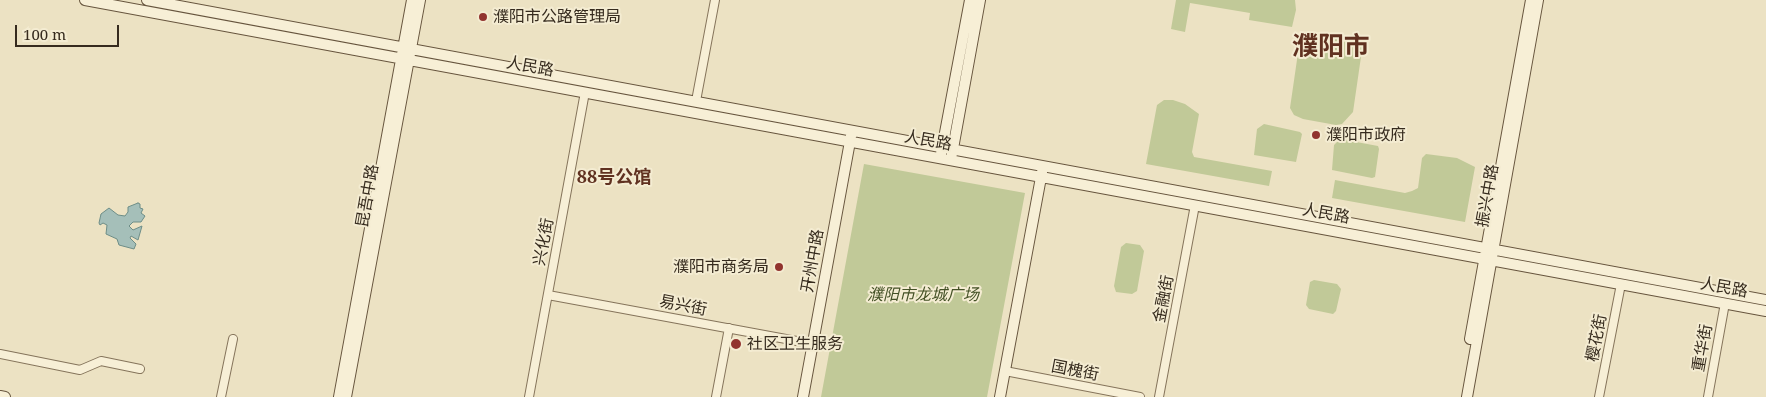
<!DOCTYPE html>
<meta charset="utf-8">
<style>
body{margin:0}
#map{position:relative;width:1766px;height:397px;overflow:hidden;background:#ece2c3;font-family:"Noto Serif",serif}
canvas{display:block}
.scale{position:absolute;left:15px;top:25px;width:104px;height:22px;box-sizing:border-box;border:2px solid #362b1e;border-top:0;padding-left:6px;font-size:15px;line-height:18px;white-space:nowrap;color:#362b1e;-webkit-text-stroke:4px #f4ecd2;paint-order:stroke}
</style>
<div id="map">
<canvas width="1766" height="397"></canvas>
<div class="scale">100 m</div>
</div>
<script>
const ctx = document.querySelector('canvas').getContext('2d');
ctx.lineJoin = 'round';
function fillPath(path, color) {
  ctx.fillStyle = color;
  ctx.fill(path, 'evenodd');
}
function shape(rows) {
  const path = new Path2D();
  for (const r of rows) {
    path.moveTo(r[0], r[1]);
    for (let i = 2; i < r.length; i += 2) path.lineTo(r[i], r[i + 1]);
  }
  return path;
}
function strokePath(path, color, width, dash) {
  ctx.strokeStyle = color;
  ctx.lineWidth = width;
  ctx.lineCap = dash ? 'butt' : 'round';
  ctx.setLineDash(dash || []);
  ctx.stroke(path);
}
function drawText(font, color, halo, rows, align = 'center') {
  ctx.font = font + ' "Noto Serif","Noto Sans SC",serif';
  ctx.lineWidth = 4;
  ctx.setLineDash([]);
  ctx.textBaseline = 'middle';
  ctx.strokeStyle = halo;
  ctx.fillStyle = color;
  for (const [text, x, y, turn = 0] of rows) {
    ctx.save();
    ctx.translate(x, y);
    ctx.rotate((+turn || 0) * Math.PI / 180);
    ctx.textAlign = isNaN(turn) ? turn : align;
    if (halo) ctx.strokeText(text, 0, 0);
    ctx.fillText(text, 0, 0);
    ctx.restore();
  }
}
const green = shape([
 [1176,0,1295,0,1296,10,1292,27,1249,20,1250,13,1190,3,1185,32,1171,29],
 [1307,31,1363,43,1353,112,1342,124,1336,125,1303,119,1294,115,1290,108,1300,39,1302,34],
 [1164,100,1173,100,1185,104,1199,114,1192,152,1194,157,1272,171,1269,186,1146,164,1157,105],
 [1264,124,1300,132,1302,134,1296,162,1254,155,1257,129],
 [1340,139,1378,146,1379,149,1375,177,1372,178,1332,170,1334,145],
 [1426,154,1457,158,1475,167,1465,222,1332,198,1335,180,1405,193,1412,191,1418,188,1422,158],
 [864,164,1025,193,987,397,821,397],
 [1126,243,1140,245,1144,251,1137,291,1132,294,1116,292,1114,286,1121,247],
 [1314,280,1337,284,1341,289,1336,311,1333,314,1309,309,1306,305,1310,282]
]);
const water = shape([
 [138,203,140,204,140,208,143,209,141,213,145,216,141,222,133,222,129,226,133,230,142,226,138,240,131,236,130,238,136,244,134,249,119,245,117,239,106,234,107,225,103,223,100,225,99,223,101,214,109,208,118,215,125,216,128,212,128,207,138,203]
]);
const street = shape([
 [696,101,715,0],
 [548,295,813,344],
 [0,354,80,370,101,361,140,369],
 [1005,371,1140,397],
 [221,397,233,339],
 [529,397,585,92],
 [716,397,729,328],
 [1159,397,1195,205],
 [1599,397,1621,284],
 [1708,397,1725,303]
]);
const secondary = shape([
 [85,0,1766,311],
 [147,0,1766,300],
 [941,154,970,0],
 [952,154,980,0],
 [1470,339,1531,0],
 [0,396,5,397],
 [339,397,412,0],
 [346,397,420,0],
 [803,397,851,136],
 [1000,397,1042,172],
 [1467,397,1538,0]
]);
const markers = [
 [483,17,5,"#91332e"],
 [1316,135,5,"#91332e"],
 [779,267,5,"#91332e"],
 [736,344,6,"#91332e"]
];
const poiNames = [
 ["濮阳市公路管理局",493,17],
 ["濮阳市政府",1326,135],
 ["濮阳市商务局",769,267,"right"],
 ["社区卫生服务",747,344]
];
const streetNames = [
 ["人民路",530,67,10],
 ["人民路",928,141,10],
 ["昆吾中路",368,196,-80],
 ["振兴中路",1488,196,-80],
 ["人民路",1326,214,10],
 ["兴化街",544,242,-79],
 ["开州中路",813,261,-80],
 ["人民路",1724,288,10],
 ["金融街",1164,299,-79],
 ["易兴街",683,306,11],
 ["樱花街",1597,338,-79],
 ["重华街",1703,348,-80],
 ["国槐街",1075,371,11]
];
const parkNames = [
 ["濮阳市龙城广场",923,295]
];
const neighbourhoodNames = [
 ["88号公馆",614,178]
];
const townNames = [
 ["濮阳市",1331,48]
];
fillPath(green, '#c1c998');
fillPath(water, '#a5bfb9');
strokePath(water, '#6d8d87', 1);
strokePath(street, '#85745b', 10);
strokePath(secondary, '#67553e', 12);
strokePath(street, '#f7efd6', 8);
strokePath(secondary, '#f7efd6', 10);
for (const [x, y, r, color] of markers) {
  const dot = new Path2D();
  dot.arc(x, y, r, 0, 2 * Math.PI);
  ctx.fillStyle = color;
  ctx.fill(dot);
  strokePath(dot, '#f4ecd2', 2);
}
drawText('16px', '#362b1e', '#f4ecd2', poiNames, 'left');
drawText('16px', '#362b1e', '#f4ecd2', streetNames);
drawText('italic 16px', '#445126', '#f4ecd2', parkNames);
drawText('bold 18px', '#603120', '#f4ecd2', neighbourhoodNames);
drawText('bold 26px', '#603120', '#f4ecd2', townNames);
</script>
